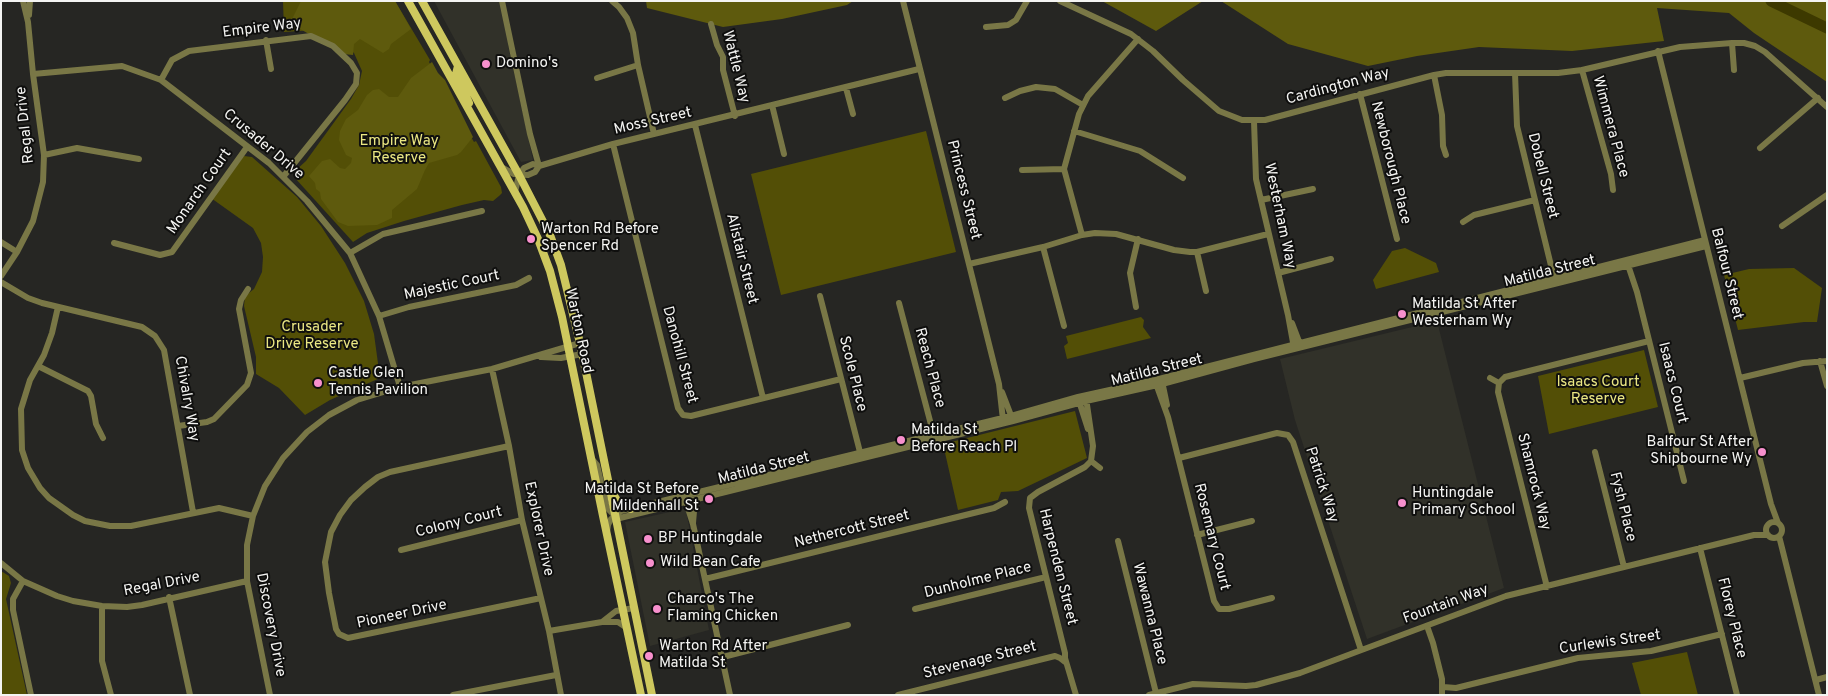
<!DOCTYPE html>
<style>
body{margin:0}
#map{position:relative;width:1828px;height:696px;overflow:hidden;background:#262623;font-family:Overpass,sans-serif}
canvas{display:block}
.frame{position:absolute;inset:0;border:2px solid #f4f4f2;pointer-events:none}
</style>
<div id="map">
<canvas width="1828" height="696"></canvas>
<div class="frame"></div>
</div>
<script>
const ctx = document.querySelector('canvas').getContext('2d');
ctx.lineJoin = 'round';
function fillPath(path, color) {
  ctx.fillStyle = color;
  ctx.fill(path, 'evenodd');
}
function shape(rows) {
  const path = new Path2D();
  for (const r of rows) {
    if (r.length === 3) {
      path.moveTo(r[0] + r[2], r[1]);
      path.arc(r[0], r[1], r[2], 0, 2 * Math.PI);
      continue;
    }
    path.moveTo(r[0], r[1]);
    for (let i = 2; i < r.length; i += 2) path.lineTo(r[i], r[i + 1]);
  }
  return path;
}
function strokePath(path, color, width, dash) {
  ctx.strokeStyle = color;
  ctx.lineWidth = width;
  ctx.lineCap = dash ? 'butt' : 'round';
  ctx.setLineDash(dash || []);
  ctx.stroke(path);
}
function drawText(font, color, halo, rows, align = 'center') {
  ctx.font = font + ' Overpass,sans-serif';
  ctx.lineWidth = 4;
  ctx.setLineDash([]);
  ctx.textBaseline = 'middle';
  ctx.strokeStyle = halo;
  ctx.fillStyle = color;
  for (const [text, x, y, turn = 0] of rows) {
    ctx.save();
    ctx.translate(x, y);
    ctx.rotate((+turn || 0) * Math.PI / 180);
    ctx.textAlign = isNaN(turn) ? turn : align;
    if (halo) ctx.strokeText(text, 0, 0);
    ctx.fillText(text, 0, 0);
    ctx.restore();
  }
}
const built = shape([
 [434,1,504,1,512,38,508,45,533,160,521,162],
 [1437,321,1504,588,1367,639,1295,420,1280,359],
 [683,509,686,511,709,630,650,646,625,522]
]);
const green = shape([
 [283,1,395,1,430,60,429,62,474,142,476,141,501,187,502,193,499,196,493,201,484,200,462,205,404,221,367,233,353,242,295,178,296,170,306,161,351,99,359,85,362,71,354,53,334,36,316,30,284,32],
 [926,131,956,252,781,295,751,174],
 [244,156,252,157,297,197,321,226,345,263,364,301,374,334,380,378,330,400,305,415,279,388,256,374,256,357,244,306,245,296,254,289,262,272,263,257,261,243,253,228,211,198],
 [1405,248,1436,263,1439,272,1376,289,1373,280,1392,251],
 [1794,268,1822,288,1817,322,1804,322,1738,330,1724,275,1749,269],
 [1141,317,1144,320,1143,327,1151,338,1067,359,1064,346,1068,343,1066,336],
 [1644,350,1658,407,1549,434,1538,376],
 [1075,411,1087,458,1018,491,1001,492,998,500,958,510,943,444],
 [1,571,9,576,11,583,6,599,27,695,1,695],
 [1687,652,1698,695,1641,695,1632,663]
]);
const forest = shape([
 [301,1,395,1,411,29,391,44,389,49,383,53,360,39,354,44,353,55,343,54,290,23],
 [646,1,853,1,847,5,782,19,723,27,647,8],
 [1102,1,1203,1,1156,31],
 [1221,1,1827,1,1827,82,1754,33,1729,13,1657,8,1664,41,1572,51,1479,47,1417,56,1368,66,1288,44],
 [432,62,438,73,445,80,473,137,461,152,457,155,429,163,425,170,417,189,392,210,392,218,377,225,348,226,338,222,321,199,320,192,316,189,315,183,309,176,322,161,330,159,340,168,345,169,351,163,352,158,346,155,339,140,340,131,346,119,358,110,367,95,373,90,379,89,389,97,398,97,411,78]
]);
const river = shape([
 [1771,1,1827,28]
]);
const minor = shape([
 [502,1,530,134,539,166],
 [612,1,619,7,627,18,633,33,638,65,654,134],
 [903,1,999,384,1003,420],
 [1060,1,1131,34,1153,51,1183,80,1219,111,1242,120,1265,120,1434,75,1446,73,1558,73,1582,70,1680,47,1732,43,1744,43,1755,46,1765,52,1827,107],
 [29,15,30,1],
 [711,24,717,45,723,57,723,70,735,116],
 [986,27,1008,25,1016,20,1027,1],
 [266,40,271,69],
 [1732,43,1734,70],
 [1658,51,1771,504,1778,523],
 [1582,70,1611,174,1613,190],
 [1515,73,1517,126,1555,282],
 [33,74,122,66,161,80,269,163,307,201,350,253,379,316,400,387],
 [1434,75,1442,115,1443,146,1446,155],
 [597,78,638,65],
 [161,80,172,60,189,51,311,36,333,46,351,63,357,73,356,84,345,100,283,177],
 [846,88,853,114],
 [1360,94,1397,239],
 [1005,98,1020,91,1036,87,1055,89,1083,105],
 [772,105,784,154],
 [1254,121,1256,179,1288,315,1294,348],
 [695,125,763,398],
 [1074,131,1140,151,1183,178],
 [613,144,678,408,683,415,691,416,841,379],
 [1760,148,1818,98],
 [44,155,77,148,139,159],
 [501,167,514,174,528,175,535,172,539,166,613,144,919,69],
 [1022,170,1064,169],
 [515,192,519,175,524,168,533,164,539,166],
 [1261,200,1313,189],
 [1463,222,1474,215,1535,200],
 [1782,226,1827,195],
 [1082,235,1064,169,1079,114,1088,96,1138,39],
 [1,242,17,252],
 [114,243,160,255,172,252,247,147],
 [1043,247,1064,326],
 [1197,252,1206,291],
 [350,253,383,234,482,211],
 [1627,262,1637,292,1684,481],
 [969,264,1043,247,1082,235,1095,233,1116,234,1174,250,1190,252,1197,252,1268,234],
 [1278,273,1331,259],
 [1,276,17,252,33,221,43,182,44,155,33,74,28,22,23,1],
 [1,282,28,298,42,303,142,327,155,336,164,350,193,512],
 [820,296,861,456],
 [899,303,934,436],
 [58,307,52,333,44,355,30,380,21,409,22,450,28,468,40,488,49,498,73,515,85,521,110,526,131,526,219,508,253,516],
 [1136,307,1130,273,1138,239],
 [379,316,409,307,516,285,529,278],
 [1292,323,1300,344],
 [541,357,561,358,582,354],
 [1820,361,1827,386],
 [38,366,88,391,91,396,96,424,103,438],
 [492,369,509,446,522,520,549,631,561,695],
 [1490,378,1499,383],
 [1740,378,1803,363,1827,361],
 [1155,381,1168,417,1214,601,1219,609,1229,609,1272,598],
 [1162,381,1167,405],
 [1002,392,1012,418],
 [1079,401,1088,429],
 [178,426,207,422,214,419,247,385,251,373,239,309,241,300,248,289],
 [509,446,390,472,378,477,365,487,351,500,340,515,331,532,325,562,329,593,336,629,339,634,348,638,541,598],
 [1595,452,1624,567],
 [591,458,597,465,607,508,614,515,620,518,1013,421,1086,401,1162,384,1254,359,1706,246],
 [1179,458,1277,433,1288,435,1293,442,1361,650],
 [1091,461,1100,468],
 [691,498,694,511,693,523],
 [685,499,693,524,730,695],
 [1774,530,8],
 [607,532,608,525,611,519,621,511,1011,416,1078,397,1155,380,1705,240],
 [1197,535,1252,521],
 [1779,536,1819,695],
 [1118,541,1156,693],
 [1700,548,1737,695],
 [401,550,522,520],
 [1,563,23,581,57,596,73,601,102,606,127,607,142,605,247,581],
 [705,579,994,508,1005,502],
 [23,581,13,599,13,610,31,695],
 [1547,587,1498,392,1499,383,1505,377,1649,341],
 [169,597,190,695],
 [102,606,102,661,111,695],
 [915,609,1046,577],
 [602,622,616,611,634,608],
 [1427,626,1433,643,1442,679,1442,695],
 [549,631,602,622,618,622,627,628],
 [723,657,848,625],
 [1816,680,1827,677],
 [1443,687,1456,688,1578,658,1651,651,1722,634],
 [270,695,247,581,247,545,253,516,265,486,283,458,307,432,329,415,357,400,400,387,492,369,580,343],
 [453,695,556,675],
 [898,695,1055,656,1060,658,1065,662],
 [1076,695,1065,658,1065,653,1029,508,1030,498,1038,492,1085,467,1091,461,1093,446,1086,398],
 [1149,695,1193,684,1246,686,1256,685,1300,673,1506,596,1754,535,1768,535]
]);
const major = shape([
 [408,1,523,207,538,239,550,271,562,317,603,516,641,695],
 [422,1,519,175,550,235,561,265,580,343,652,695],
 [458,66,456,74,469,103],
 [611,491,620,505,631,509]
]);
const markers = [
 [486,64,5,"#f790cd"],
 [531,239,5,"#f790cd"],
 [1402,314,5,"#f790cd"],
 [318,383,5,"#f790cd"],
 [901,440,5,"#f790cd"],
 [1762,452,5,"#f790cd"],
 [709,499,5,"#f790cd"],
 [1402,503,5,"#f790cd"],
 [648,539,5,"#f790cd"],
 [650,563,5,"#f790cd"],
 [657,609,5,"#f790cd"],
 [649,656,5,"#f790cd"]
];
const streetNames = [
 ["Empire Way",262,29,-7],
 ["Wattle Way",735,67,76],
 ["Cardington Way",1338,87,-15],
 ["Moss Street",653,122,-13],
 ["Regal Drive",26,125,-96],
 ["Wimmera Place",1610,127,75],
 ["Crusader Drive",263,145,40],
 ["Newborough Place",1390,163,76],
 ["Dobell Street",1542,176,76],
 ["Princess Street",963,190,76],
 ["Monarch Court",200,192,-55],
 ["Westerham Way",1279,216,78],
 ["Alistair Street",741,259,76],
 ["Matilda Street",1550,272,-14],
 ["Balfour Street",1726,274,76],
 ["Majestic Court",452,286,-12],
 ["Warton Road",578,331,78],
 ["Danohill Street",679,355,75],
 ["Reach Place",929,368,75],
 ["Matilda Street",1157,371,-14],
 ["Scole Place",852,374,76],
 ["Isaacs Court",1672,383,76],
 ["Chivalry Way",186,399,80],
 ["Matilda Street",764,469,-14],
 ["Shamrock Way",1533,482,76],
 ["Patrick Way",1321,485,72],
 ["Fysh Place",1622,507,76],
 ["Colony Court",459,523,-14],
 ["Explorer Drive",538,529,78],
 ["Nethercott Street",852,530,-14],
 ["Rosemary Court",1211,537,76],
 ["Harpenden Street",1057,567,76],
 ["Dunholme Place",978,581,-14],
 ["Regal Drive",162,585,-11],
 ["Fountain Way",1446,605,-20],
 ["Wawanna Place",1149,614,76],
 ["Pioneer Drive",402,615,-12],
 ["Florey Place",1731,618,76],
 ["Discovery Drive",270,625,79],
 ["Curlewis Street",1610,643,-8],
 ["Stevenage Street",980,661,-14]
];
const poiNames = [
 ["Domino's",496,64],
 ["Warton Rd Before",541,230],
 ["Spencer Rd",541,247],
 ["Matilda St After",1412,305],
 ["Westerham Wy",1412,322],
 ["Castle Glen",328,374],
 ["Tennis Pavilion",328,391],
 ["Matilda St",911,431],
 ["Before Reach Pl",911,448],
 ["Balfour St After",1752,443,"right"],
 ["Shipbourne Wy",1752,460,"right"],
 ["Matilda St Before",699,490,"right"],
 ["Mildenhall St",699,507,"right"],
 ["Huntingdale",1412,494],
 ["Primary School",1412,511],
 ["BP Huntingdale",658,539],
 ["Wild Bean Cafe",660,563],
 ["Charco's The",667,600],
 ["Flaming Chicken",667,617],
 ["Warton Rd After",659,647],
 ["Matilda St",659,664]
];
const parkNames = [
 ["Empire Way",399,142],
 ["Reserve",399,159],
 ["Crusader",312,328],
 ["Drive Reserve",312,345],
 ["Isaacs Court",1598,383],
 ["Reserve",1598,400]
];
fillPath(built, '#313129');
fillPath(green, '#534f06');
fillPath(forest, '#5e5a0d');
strokePath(river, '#3d3900', 11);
strokePath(minor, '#797746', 6);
strokePath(major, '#cec85e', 8);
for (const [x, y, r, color] of markers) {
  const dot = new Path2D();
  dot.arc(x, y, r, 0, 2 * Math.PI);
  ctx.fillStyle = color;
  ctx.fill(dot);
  strokePath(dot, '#0f0f0e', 2);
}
drawText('15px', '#f4f4f2', '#0f0f0e', streetNames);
drawText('15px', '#f4f4f2', '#0f0f0e', poiNames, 'left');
drawText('15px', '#ebe783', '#0f0f0e', parkNames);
</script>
